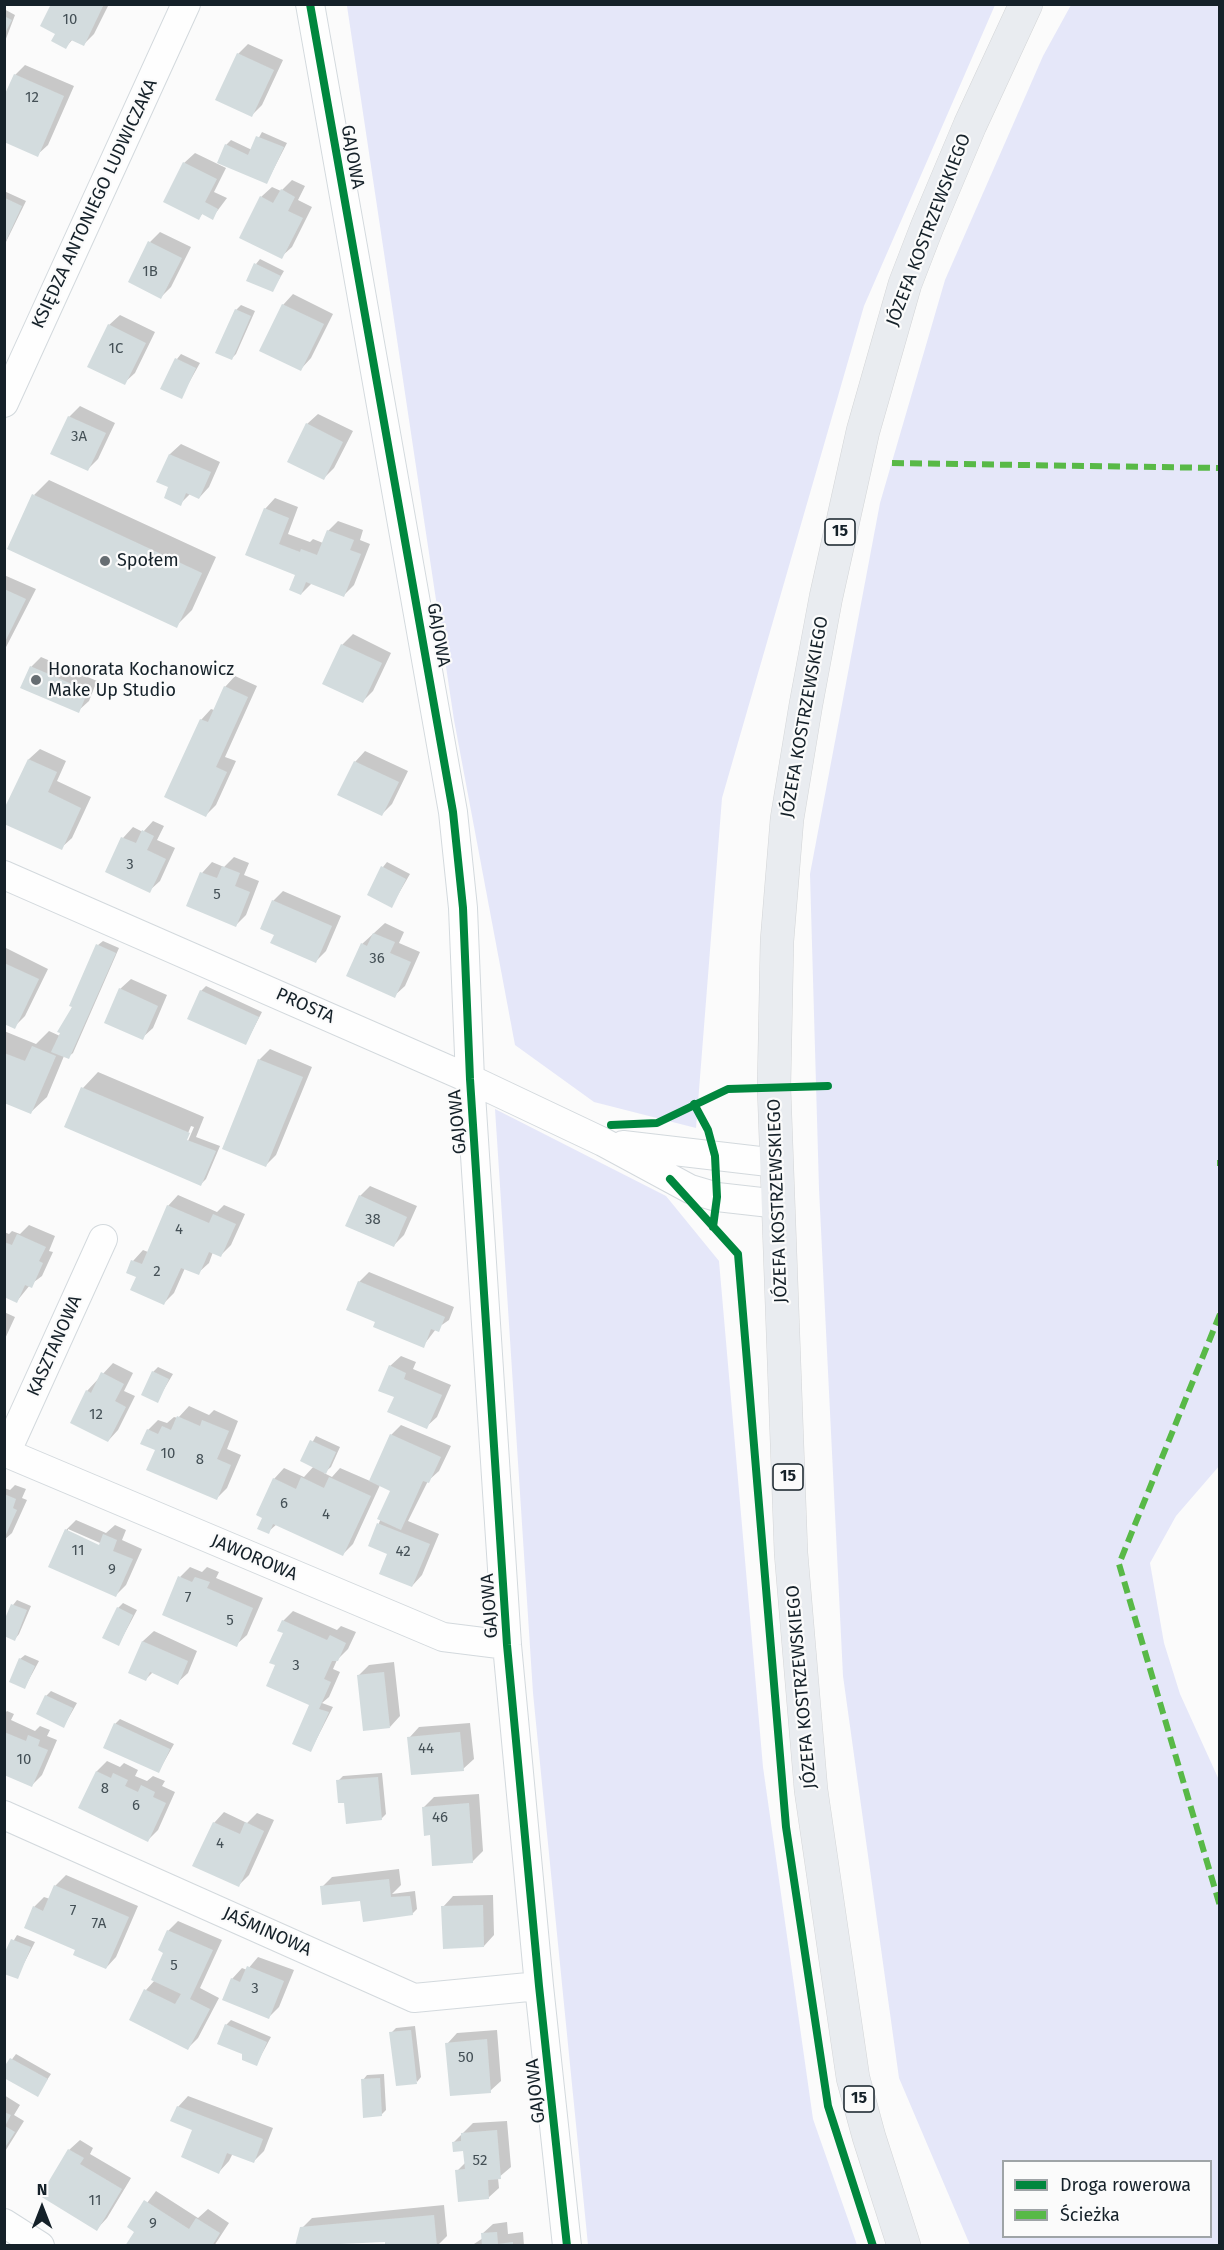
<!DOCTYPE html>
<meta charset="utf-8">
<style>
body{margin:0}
#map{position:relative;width:1224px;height:2250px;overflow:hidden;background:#fbfbfb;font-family:"Fira Sans",sans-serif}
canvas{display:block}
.frame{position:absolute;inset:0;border:6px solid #152129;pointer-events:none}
.legend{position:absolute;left:1002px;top:2160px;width:210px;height:78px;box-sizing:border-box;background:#fbfbfb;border:2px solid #9fa4a7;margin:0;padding:8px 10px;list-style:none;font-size:18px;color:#152129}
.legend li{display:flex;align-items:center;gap:12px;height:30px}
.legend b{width:30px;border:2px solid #9fa4a7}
.north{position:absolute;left:12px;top:2178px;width:60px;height:60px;-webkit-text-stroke:4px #fbfbfb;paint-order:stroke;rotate:0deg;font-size:16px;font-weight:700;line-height:24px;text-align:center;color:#152129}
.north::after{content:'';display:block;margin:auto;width:21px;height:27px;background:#152129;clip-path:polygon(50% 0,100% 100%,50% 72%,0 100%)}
</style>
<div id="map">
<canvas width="1224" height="2250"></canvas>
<div class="frame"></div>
<ul class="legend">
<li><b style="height:8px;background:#00873e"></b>Droga rowerowa</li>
<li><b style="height:8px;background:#58b947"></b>Ścieżka</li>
</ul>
<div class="north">N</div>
</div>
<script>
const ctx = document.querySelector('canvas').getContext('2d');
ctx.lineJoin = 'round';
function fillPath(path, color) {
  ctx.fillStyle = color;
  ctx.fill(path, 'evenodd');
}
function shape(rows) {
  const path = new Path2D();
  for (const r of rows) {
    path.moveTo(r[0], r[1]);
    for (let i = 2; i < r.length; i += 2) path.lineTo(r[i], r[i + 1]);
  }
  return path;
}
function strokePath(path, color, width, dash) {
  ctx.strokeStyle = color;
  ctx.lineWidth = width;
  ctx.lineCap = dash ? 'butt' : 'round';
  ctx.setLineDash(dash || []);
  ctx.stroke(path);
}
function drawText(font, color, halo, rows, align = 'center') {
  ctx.font = font + ' "Fira Sans",sans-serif';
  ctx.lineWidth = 4.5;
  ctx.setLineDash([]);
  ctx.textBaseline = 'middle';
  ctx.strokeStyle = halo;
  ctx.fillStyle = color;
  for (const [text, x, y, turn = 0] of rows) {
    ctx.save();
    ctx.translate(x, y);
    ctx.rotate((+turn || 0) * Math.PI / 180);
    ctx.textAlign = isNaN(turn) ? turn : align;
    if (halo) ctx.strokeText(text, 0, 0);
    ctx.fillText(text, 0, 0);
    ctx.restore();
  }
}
const green = shape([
 [352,4,995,5,864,306,722,798,696,1128,594,1102,515,1045,454,720,347,6],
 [1071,5,1219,5,1220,1465,1176,1516,1150,1563,1164,1643,1180,1694,1219,1780,1219,2245,970,2245,899,2078,843,1676,819,1189,810,874,880,503,945,280,1043,56],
 [1004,2162,1210,2162,1210,2236,1004,2236],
 [495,1109,666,1196,719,1261,763,1767,813,2119,857,2245,588,2245,533,1693]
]);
const shadow = shape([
 [53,4,109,4,94,34,84,44,73,39,66,47],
 [4,9,15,15,4,44],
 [248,44,283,60,262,105,252,115,238,54],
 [25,65,74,86,48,145,37,155,15,75],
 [262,132,287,143,267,182,226,145,231,140,252,150],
 [195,153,226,168,214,192,227,198,212,218,203,213,199,218,184,163],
 [292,180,305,186,298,200,312,207,292,247,281,257,261,197,272,187,281,191],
 [4,191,26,201,4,246],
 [160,232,191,247,171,287,160,298,150,242],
 [260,259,284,271,272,291,256,264],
 [293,294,333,314,311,358,301,369,283,305],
 [241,305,255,311,236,354,231,359,236,310],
 [120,315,155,332,135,373,124,383,109,325],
 [181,354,200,363,181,397,177,359],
 [80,406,115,423,98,459,88,469,69,417],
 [318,414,353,431,334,468,324,478,307,424],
 [181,444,220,462,209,487,199,498,190,494,180,504,170,486,158,481,170,454],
 [49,480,216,557,192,610,176,626,34,495],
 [275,498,298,507,288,534,310,542,313,539,323,543,328,531,338,521,363,530,360,540,370,544,354,585,344,595,312,583,301,594,297,574,247,555,265,509],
 [4,575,36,589,4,651],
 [353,634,391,653,373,691,363,701,342,645],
 [41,657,97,681,89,701,78,711,31,667],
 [235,676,257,686,225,757,236,761,216,805,206,815,201,720,211,709,214,710,225,687],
 [40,749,66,761,57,781,91,797,72,838,61,848,4,813,29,759],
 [365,751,408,771,392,804,382,814,355,762],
 [153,821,164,826,157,840,175,848,160,881,149,891,107,872,123,838,133,827,143,832],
 [234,857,249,863,244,875,259,881,246,915,236,925,188,905,202,873,212,862,224,867],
 [387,862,410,874,391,907,383,867],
 [283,891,341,916,326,951,316,961,276,935,273,901],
 [385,923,404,932,399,943,420,952,405,986,394,996,362,944],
 [103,941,119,948,73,1053,68,1057,64,1056,47,1097,31,1112,4,1101,4,1031,36,1044,49,1031,60,1036,98,945],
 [4,947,48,969,25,1016,14,1027,4,1022],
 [131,979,167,995,153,1028,142,1038,120,989],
 [206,986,262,1012,246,1043,201,991],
 [270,1049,312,1067,276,1155,266,1165,224,1148,259,1060],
 [98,1072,204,1117,196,1137,220,1146,206,1179,201,1184,66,1126,83,1088],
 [191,1126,194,1127,182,1155,179,1155],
 [370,1186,417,1206,404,1235,394,1245,360,1196],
 [178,1195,217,1212,224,1205,245,1214,231,1245,221,1255,213,1252,209,1263,198,1273,185,1268,174,1293,164,1303,138,1276,128,1272,133,1261,143,1250,148,1252,168,1206],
 [29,1225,55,1236,49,1251,53,1252,42,1276,30,1285,17,1301,4,1296,4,1232,9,1234,12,1231,20,1234],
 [369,1272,454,1307,449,1320,436,1329,423,1346,377,1321,359,1282],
 [4,1312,15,1317,4,1341],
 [401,1356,416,1362,413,1369,451,1385,437,1417,426,1427,396,1396,390,1366],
 [113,1363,133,1373,124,1391,135,1396,118,1430,108,1441,87,1391],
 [158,1367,173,1374,157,1401,153,1372],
 [189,1406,209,1415,214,1410,238,1421,227,1449,241,1455,227,1488,217,1498,157,1450,148,1430,158,1420,167,1423,174,1417,178,1418],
 [401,1425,451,1446,439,1471,428,1481,408,1521,439,1534,422,1575,412,1586,389,1554,370,1546,392,1490,380,1485,353,1544,343,1554,277,1524,268,1532,274,1479,284,1468,304,1477,314,1466,302,1460,316,1436,340,1447,331,1467,324,1473,332,1477,340,1468,370,1481,391,1435],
 [15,1485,26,1489,22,1498,27,1500,12,1533,4,1540,4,1488,10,1490],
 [76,1520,106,1533,115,1525,126,1530,122,1540,142,1549,126,1585,116,1595,66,1530],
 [68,1529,107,1546,105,1549,68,1532],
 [190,1567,202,1572,207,1567,219,1572,216,1578,263,1598,247,1635,236,1645,180,1577],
 [17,1600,31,1606,19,1634,15,1639,13,1605],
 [123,1603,137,1610,119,1644,118,1608],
 [293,1611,337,1630,341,1626,356,1632,348,1649,337,1660,333,1669,340,1672,329,1697,322,1703,333,1707,311,1750,311,1704,277,1665,285,1632,283,1621],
 [154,1631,197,1651,188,1673,177,1683,153,1672,146,1679,130,1672,143,1641],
 [25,1655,39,1661,25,1687,20,1659],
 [394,1662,400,1716,390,1727,359,1675,369,1665],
 [51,1691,77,1703,64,1726,46,1696],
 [7,1711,14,1714,11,1720,35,1731,40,1726,50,1730,47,1736,57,1740,42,1775,32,1785,4,1773,4,1714],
 [120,1719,174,1744,159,1771,115,1724],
 [470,1723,474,1759,463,1769,409,1738,419,1727],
 [107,1761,120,1767,124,1763,138,1770,135,1776,147,1781,153,1776,165,1781,162,1786,175,1792,158,1830,148,1840,80,1807,97,1771],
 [382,1773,386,1814,381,1819,345,1801,338,1781,343,1776],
 [479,1794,483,1851,472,1862,424,1807,434,1797],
 [224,1812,247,1823,257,1813,274,1820,249,1875,239,1885,214,1823],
 [399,1869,401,1885,392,1894,415,1891,417,1909,412,1914,362,1901,322,1887,332,1877],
 [66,1875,138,1906,116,1957,106,1968,77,1950,34,1907,44,1897,50,1899,55,1886],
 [493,1895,494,1935,484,1946,443,1907,453,1896],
 [178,1921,222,1940,200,1988,219,1998,198,2038,188,2048,131,2019,146,1990,155,1980,165,1952,168,1931],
 [17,1935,35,1942,17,1977,4,1957],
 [258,1957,294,1970,279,2007,269,2017,232,1979,242,1968,247,1970],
 [231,2020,271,2037,256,2065,243,2053,226,2025],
 [415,2026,421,2077,417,2082,391,2033,396,2028],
 [497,2030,501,2081,490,2091,447,2044,457,2033],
 [16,2054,51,2074,37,2095,4,2070],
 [384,2074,386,2110,381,2115,363,2080,367,2075],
 [4,2095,20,2105,14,2115,24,2121,4,2153],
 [188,2096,273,2128,264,2151,254,2161,233,2153,229,2161,219,2172,178,2107],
 [507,2121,511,2167,498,2178,499,2188,488,2198,457,2171,466,2162,465,2149,454,2142,473,2123],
 [80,2140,93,2148,90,2154,131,2178,107,2218,97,2229,69,2150],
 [156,2191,198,2218,208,2209,229,2223,214,2246,127,2246,136,2232,129,2227],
 [444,2205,447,2236,437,2246,387,2246,386,2240,296,2246,302,2228,312,2218],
 [507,2222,508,2234,523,2232,524,2246,471,2246,483,2238,482,2234,493,2224]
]);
const building = shape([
 [51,4,104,4,84,46,71,40,66,49,51,41,55,34,40,26],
 [4,16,12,20,4,35],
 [237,53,274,70,252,117,215,100],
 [14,74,64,96,38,157,4,142,4,96],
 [256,136,284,147,267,184,217,163,225,144,248,155],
 [183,162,217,179,205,202,218,209,213,220,202,214,199,220,163,202],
 [281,189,295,197,288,211,303,218,282,259,239,238,260,196,273,203],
 [5,198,22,206,5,243],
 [148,241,182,258,161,299,128,282],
 [254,263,281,276,273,292,246,281],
 [282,304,324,324,301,371,259,351],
 [235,309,251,316,232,360,215,353],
 [108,324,146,343,125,385,87,367],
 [175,358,196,368,182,399,160,389],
 [68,416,106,433,88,471,50,454],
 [306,423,343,442,324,480,287,462],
 [169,454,211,472,199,499,186,493,181,506,164,498,168,487,156,482],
 [32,494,202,573,177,628,7,549],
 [264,508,289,518,279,544,300,552,301,549,317,555,327,530,354,540,350,550,361,554,344,597,306,582,301,595,289,590,295,575,245,555],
 [4,589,26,599,4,644],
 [341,644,382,663,363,703,322,684],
 [30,666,88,691,79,713,20,688],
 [224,686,248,697,216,767,227,772,206,817,164,797,200,719,208,722],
 [28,759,57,772,48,792,81,808,62,850,4,824,4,809],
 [354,761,399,782,382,816,337,795],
 [142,830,154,836,147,850,166,859,150,893,105,872,121,837,136,843],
 [222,866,240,873,235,886,250,892,236,927,186,906,200,872,217,878],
 [381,866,406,879,392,908,367,895],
 [272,900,332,926,316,963,270,943,274,935,260,929],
 [373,933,395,942,390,953,411,962,395,998,346,976,361,943,367,946],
 [96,944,116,953,69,1059,51,1052,60,1033,57,1032,72,1007,69,1006],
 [4,963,39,979,15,1029,4,1024],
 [119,988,158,1006,143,1040,104,1023],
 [200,990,259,1017,246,1045,187,1019],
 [32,1046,56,1056,31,1114,4,1103,4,1053,25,1061],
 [258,1059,303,1077,266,1167,222,1149],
 [81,1087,190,1133,187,1140,216,1151,201,1186,64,1127],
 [359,1195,407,1217,394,1247,345,1226],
 [167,1205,209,1223,213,1214,236,1224,221,1257,209,1252,199,1275,181,1268,164,1305,130,1290,136,1277,126,1273,131,1260,142,1264],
 [17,1234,46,1247,39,1261,43,1263,32,1288,25,1285,17,1303,4,1297,4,1242,12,1245],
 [358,1281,445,1317,439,1332,431,1329,424,1348,373,1327,375,1322,346,1310],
 [389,1365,406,1373,404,1379,442,1395,427,1429,387,1412,394,1397,378,1391],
 [152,1371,169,1379,158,1403,141,1395],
 [101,1372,124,1384,115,1401,126,1407,108,1442,70,1423,86,1390,91,1393],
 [177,1416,200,1426,202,1420,229,1431,217,1459,231,1465,217,1500,146,1470,155,1450,140,1444,147,1429,158,1434,162,1426,171,1430],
 [390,1434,441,1457,429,1483,423,1481,401,1530,377,1519,390,1491,369,1481],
 [310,1440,336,1452,326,1474,300,1461],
 [301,1477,324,1488,329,1477,371,1496,343,1556,273,1524,269,1534,257,1529,262,1518,256,1515,273,1478,296,1489],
 [4,1494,16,1499,13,1508,17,1510,4,1539],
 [377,1523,430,1544,412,1587,379,1574,387,1554,368,1546],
 [65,1529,99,1545,103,1534,117,1540,113,1551,133,1559,116,1597,48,1567],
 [178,1576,192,1582,195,1577,210,1582,207,1588,253,1608,237,1647,162,1615],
 [11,1604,27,1610,15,1641,4,1636,4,1621],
 [117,1607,133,1615,119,1646,102,1638],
 [282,1620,327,1640,330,1635,346,1643,338,1661,332,1661,324,1679,331,1682,319,1709,329,1712,311,1752,292,1744,309,1705,266,1686,275,1665,269,1663,283,1633,277,1631],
 [142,1641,188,1661,178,1685,150,1672,146,1681,128,1673],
 [19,1658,35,1666,25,1689,9,1682],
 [384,1672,390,1728,363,1731,357,1675],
 [45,1695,73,1708,64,1728,36,1714],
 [114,1723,170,1749,159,1773,103,1748],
 [4,1732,26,1741,28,1735,40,1740,38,1746,48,1750,32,1787,4,1775],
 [460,1732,464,1771,411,1775,407,1737],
 [96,1771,111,1778,113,1773,128,1780,125,1786,138,1792,141,1785,155,1792,153,1797,166,1803,148,1842,78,1808],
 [378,1777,382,1820,346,1824,344,1803,338,1803,336,1780],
 [469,1803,473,1863,432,1866,430,1835,424,1836,422,1807],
 [213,1822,240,1834,245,1822,264,1831,239,1887,192,1866],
 [389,1879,391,1897,410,1896,413,1915,363,1922,360,1901,322,1905,320,1886],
 [54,1885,129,1917,106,1969,73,1955,75,1950,24,1928,33,1906,43,1911],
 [483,1905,484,1947,443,1949,441,1906],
 [167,1930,213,1950,190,1999,210,2009,188,2050,129,2020,144,1989,175,2004,181,1994,151,1980,163,1953,158,1950],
 [11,1939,31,1947,18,1979,4,1974,4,1954],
 [247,1966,284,1981,269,2019,222,2000,231,1978,240,1982],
 [225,2024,267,2042,257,2066,242,2060,242,2054,217,2044],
 [411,2030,417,2084,396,2086,389,2032],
 [487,2039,491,2093,450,2096,445,2043],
 [10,2058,48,2079,38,2097,4,2078,4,2067],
 [380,2078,382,2116,363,2118,361,2079],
 [177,2106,263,2139,254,2163,227,2153,219,2174,181,2157,192,2130,170,2121],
 [4,2112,11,2115,5,2126,15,2132,4,2149],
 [497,2130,501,2179,488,2180,489,2199,458,2202,455,2170,465,2169,463,2151,453,2152,452,2142,461,2141,461,2133],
 [68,2149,84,2158,80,2164,122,2189,97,2231,40,2196],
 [144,2200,189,2229,196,2218,220,2233,212,2246,125,2246,134,2232,127,2227],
 [434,2215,437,2246,385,2246,385,2242,295,2246,300,2227],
 [497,2232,498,2244,513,2242,513,2246,482,2246,481,2233]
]);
const minor = shape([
 [310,4,453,812,463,908,470,1079,507,1645,539,1986,567,2246],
 [4,403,186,4],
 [4,875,470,1079,603,1142,690,1189,717,1197,779,1204],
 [623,1145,777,1163],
 [4,1452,443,1637,507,1645],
 [6,1453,103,1239],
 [4,1815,414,1998,539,1986],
 [4,2223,40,2246]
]);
const primary = shape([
 [904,2246,869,2137,853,2078,811,1790,791,1553,774,1087,777,941,787,819,806,704,826,597,863,431,905,284,927,227,970,125,1026,4]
]);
const quiet = shape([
 [892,463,1220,468],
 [1220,1160,1220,1166],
 [1220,1314,1119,1564,1220,1906]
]);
const cycleway = shape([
 [310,4,453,812,463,908,470,1079,507,1645,539,1986,567,2246],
 [694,1104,708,1130,715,1156,717,1197,713,1227],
 [611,1125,657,1123,728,1089,828,1086],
 [670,1179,738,1254,786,1827,828,2106,873,2246]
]);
const markers = [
 [105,561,6,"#666d72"],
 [36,680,6,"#666d72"]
];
const numberNames = [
 ["10",70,20],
 ["12",32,98],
 ["1B",150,272],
 ["1C",116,349],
 ["3A",79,437],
 ["3",130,865],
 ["5",217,895],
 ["36",377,959],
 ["38",373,1220],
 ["4",179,1230],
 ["2",157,1272],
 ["12",96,1415],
 ["10",168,1454],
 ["8",200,1460],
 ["6",284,1504],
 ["4",326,1515],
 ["11",78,1551],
 ["42",403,1552],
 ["9",112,1570],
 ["7",188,1598],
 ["5",230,1621],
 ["3",296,1666],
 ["44",426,1749],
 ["10",24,1760],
 ["8",105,1789],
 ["6",136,1806],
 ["46",440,1818],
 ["4",220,1844],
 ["7",73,1911],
 ["7A",99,1924],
 ["5",174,1966],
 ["3",255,1989],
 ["50",466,2058],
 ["52",480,2161],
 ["11",95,2201],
 ["9",153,2224]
];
const shields = [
 [840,532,30],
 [788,1477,30],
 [859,2099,30]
];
const shieldNames = [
 ["15",840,532],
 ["15",788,1477],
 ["15",859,2099]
];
const streetNames = [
 ["GAJOWA",352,157,80],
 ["KSIĘDZA ANTONIEGO LUDWICZAKA",95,204,-65],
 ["JÓZEFA KOSTRZEWSKIEGO",929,230,-69],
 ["GAJOWA",438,635,80],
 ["JÓZEFA KOSTRZEWSKIEGO",805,717,-80],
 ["PROSTA",305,1006,24],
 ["GAJOWA",458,1122,-95],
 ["JÓZEFA KOSTRZEWSKIEGO",778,1201,-92],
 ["KASZTANOWA",55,1346,-66],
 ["JAWOROWA",254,1558,23],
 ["GAJOWA",490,1606,-94],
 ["JÓZEFA KOSTRZEWSKIEGO",802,1687,-95],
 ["JAŚMINOWA",267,1932,24],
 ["GAJOWA",536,2091,-96]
];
const poiNames = [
 ["Społem",117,561],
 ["Honorata Kochanowicz",48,670],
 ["Make Up Studio",48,691]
];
fillPath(green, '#e5e7f9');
fillPath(shadow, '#0003');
fillPath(building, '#d3dcde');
strokePath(minor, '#d3d9dd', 30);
strokePath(primary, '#d3d5d7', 34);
strokePath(minor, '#fefefe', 28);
strokePath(primary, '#e9ecf0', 33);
strokePath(quiet, '#58b947', 6, [12, 6]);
strokePath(cycleway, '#00873e', 8);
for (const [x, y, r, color] of markers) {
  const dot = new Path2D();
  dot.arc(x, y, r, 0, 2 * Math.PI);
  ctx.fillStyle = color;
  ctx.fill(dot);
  strokePath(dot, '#fbfbfb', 2);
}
drawText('15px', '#445056', null, numberNames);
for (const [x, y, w] of shields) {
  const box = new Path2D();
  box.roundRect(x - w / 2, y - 13, w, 26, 4.5);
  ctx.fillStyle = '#fbfbfb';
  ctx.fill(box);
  strokePath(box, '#152129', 1.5);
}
drawText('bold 16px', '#152129', null, shieldNames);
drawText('18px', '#152129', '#fbfbfb', streetNames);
drawText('18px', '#152129', '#fbfbfb', poiNames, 'left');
</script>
